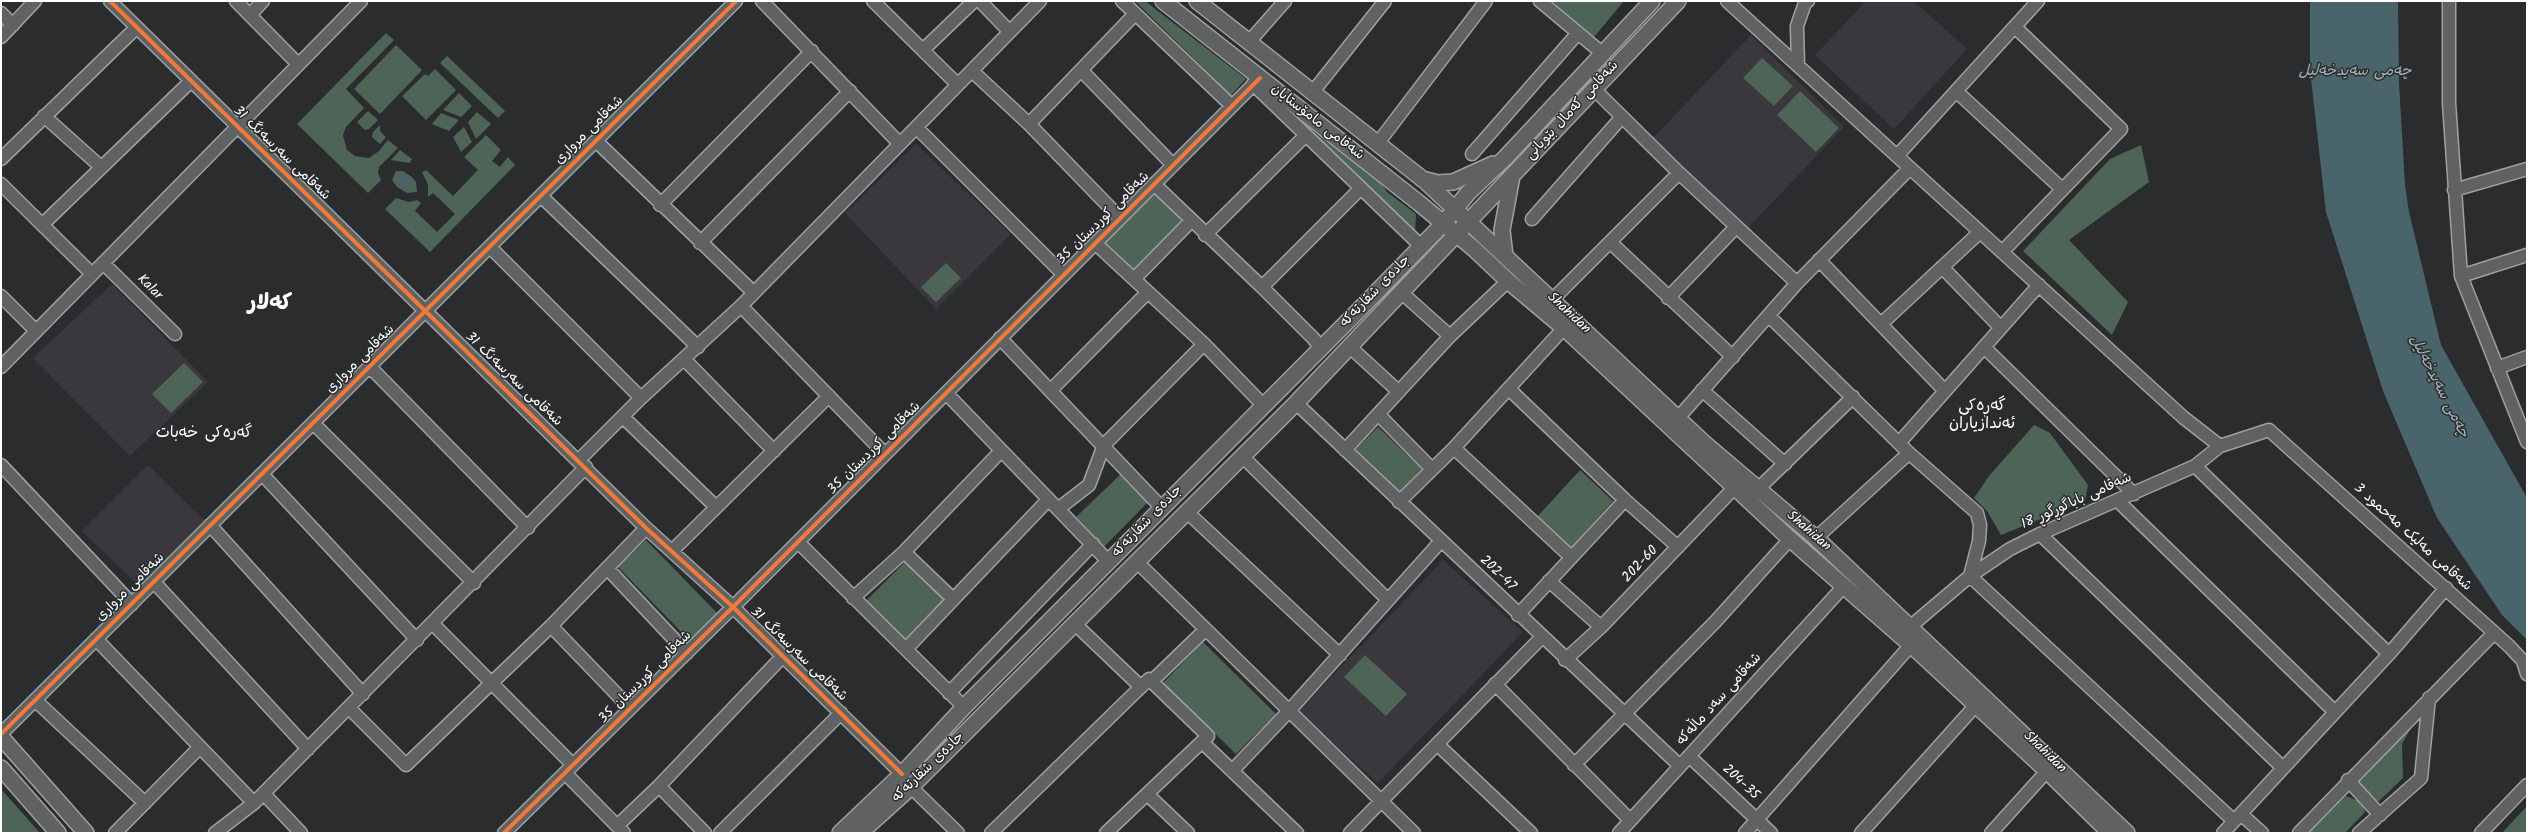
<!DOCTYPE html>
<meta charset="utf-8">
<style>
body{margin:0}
#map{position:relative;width:2528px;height:834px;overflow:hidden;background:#2b2c2d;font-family:Kalam,sans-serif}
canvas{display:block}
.frame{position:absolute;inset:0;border:2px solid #fff;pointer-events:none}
</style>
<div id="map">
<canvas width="2528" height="834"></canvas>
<div class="frame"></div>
</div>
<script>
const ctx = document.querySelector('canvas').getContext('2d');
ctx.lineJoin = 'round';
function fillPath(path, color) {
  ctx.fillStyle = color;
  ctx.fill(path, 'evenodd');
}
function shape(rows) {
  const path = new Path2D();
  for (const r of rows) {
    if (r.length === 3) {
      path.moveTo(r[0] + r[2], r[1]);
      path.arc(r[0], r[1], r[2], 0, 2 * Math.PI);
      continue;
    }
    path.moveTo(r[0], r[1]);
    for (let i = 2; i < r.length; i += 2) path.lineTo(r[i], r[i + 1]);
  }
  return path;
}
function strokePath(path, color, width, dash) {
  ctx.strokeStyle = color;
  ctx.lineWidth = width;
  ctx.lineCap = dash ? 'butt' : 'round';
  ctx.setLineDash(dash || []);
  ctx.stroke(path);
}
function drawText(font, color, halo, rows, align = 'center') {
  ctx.font = font + ' Kalam,"Playpen Sans Arabic",sans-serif';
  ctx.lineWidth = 3;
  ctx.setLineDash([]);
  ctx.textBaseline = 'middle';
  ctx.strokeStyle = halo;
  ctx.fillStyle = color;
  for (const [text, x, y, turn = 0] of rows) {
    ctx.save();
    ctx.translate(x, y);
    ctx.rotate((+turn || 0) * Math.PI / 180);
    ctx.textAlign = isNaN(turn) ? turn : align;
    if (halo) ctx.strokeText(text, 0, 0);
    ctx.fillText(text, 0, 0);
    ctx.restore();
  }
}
const built = shape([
 [1866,1,1914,1,1967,49,1894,129,1815,55],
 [1751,35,1844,127,1747,229,1653,138],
 [916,144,1011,234,936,309,845,213],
 [112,284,208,382,130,456,33,358],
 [148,465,208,524,143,590,82,531],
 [1443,560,1523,632,1378,783,1298,712]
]);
const green = shape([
 [1135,1,1145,1,1246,79,1231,95],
 [1552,1,1624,1,1594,37],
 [386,33,394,40,346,89,364,108,346,127,343,135,347,150,355,156,369,158,379,151,388,140,398,148,379,167,378,173,381,180,368,193,297,124],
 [396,45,422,70,380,114,354,89],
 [447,56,505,111,498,118,440,63],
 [1762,58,1793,86,1774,106,1743,78],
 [435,69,456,90,426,120,402,96,425,74,428,76],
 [1800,91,1839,128,1816,152,1777,115],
 [459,93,472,106,461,117,443,110],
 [368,111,378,120,369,129,365,130,357,122],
 [477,112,491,124,476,139,468,122],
 [441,113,459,120,449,131,432,124],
 [1302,124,1378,178,1387,192,1416,214,1415,233],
 [380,125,380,131,386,137,380,144,372,137,373,132],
 [464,127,472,142,461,152,453,137],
 [486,135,501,150,492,161,500,167,508,157,515,165,430,252,385,209,396,198,409,202,417,200,421,203,415,211,437,232,455,214,433,193,428,197,428,185,422,172,426,170,453,196,478,170,464,157],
 [2141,145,2149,182,2069,240,2128,302,2112,335,2023,251,2110,159],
 [400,150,412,159,410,163,391,160],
 [396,171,403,171,412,177,416,182,417,192,407,193,397,187,392,180],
 [1154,192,1193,230,1143,280,1104,242],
 [946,263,961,278,936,302,921,287],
 [184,363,203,382,171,413,152,394],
 [2034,425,2050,433,2088,485,2085,501,2001,535,1987,511,1974,498,1989,476],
 [1378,427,1422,469,1400,491,1356,449],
 [1580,470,1613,501,1570,549,1536,518],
 [1122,473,1148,502,1104,547,1076,517],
 [646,540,717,613,689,640,618,567],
 [906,561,946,601,906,641,866,601],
 [1203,642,1276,714,1236,754,1163,683],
 [1365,655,1407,694,1386,716,1344,677],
 [2410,730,2402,744,2403,778,2378,802,2360,783,2357,775],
 [1,789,40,833,1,833],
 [2346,796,2361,802,2365,812,2345,833,2309,833],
 [2527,806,2527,833,2502,833]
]);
const water = shape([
 [2310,1,2398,1,2399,83,2405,185,2409,212,2441,345,2527,498,2527,640,2502,615,2437,518,2383,391,2326,212,2310,70],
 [405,182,5.5]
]);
const minor = shape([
 [110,1,646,528,733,607,902,774],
 [236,1,298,64],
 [762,1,900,144],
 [873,1,957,84],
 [980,1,1009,31],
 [1122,1,1232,106],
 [1540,1,1602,53],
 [1727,1,2184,418,2220,446],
 [2449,1,2449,103,2461,276,2527,442],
 [1,13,13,25],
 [250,15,263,1],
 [1,37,35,1],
 [1249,42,1285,1],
 [923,50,974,1],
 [1798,66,1797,26,1805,3,1808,1],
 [972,71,1029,124,1120,218],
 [1082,71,1173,165],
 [1253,84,1421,246],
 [1594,89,1679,173,1797,283],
 [1956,91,2062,189],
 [1312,93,1385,1],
 [44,116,101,167],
 [1029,124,1135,14],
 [917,128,1064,275],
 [596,141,753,292],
 [1378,143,1486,1],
 [1472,154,1578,33],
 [1897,156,2038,1],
 [1,159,136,28],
 [1,184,92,274],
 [1154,184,1262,287,1314,339,1320,348],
 [2454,190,2527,169],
 [541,196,698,347],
 [660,205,812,51],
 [1532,219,1621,118],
 [43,224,191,81],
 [1205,235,1305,136],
 [1610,242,1733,357],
 [700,243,850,91],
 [1095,243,1204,344,1263,405],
 [490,247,641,398],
 [2002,252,2121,129,2015,27],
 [1819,260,1945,391],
 [103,263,175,334],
 [1942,267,2001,328],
 [2461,276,2527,255],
 [1134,279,1191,221],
 [1262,287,1360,189],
 [1402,293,1450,336],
 [1,296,36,331],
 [1668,298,1736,227],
 [1553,299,1679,173],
 [741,306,885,454],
 [1769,316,1909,453,1977,513,1980,525,1979,541,1970,576,2234,821],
 [1881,324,1980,232],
 [1000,338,1162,508],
 [1350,347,1398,391],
 [1984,347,2134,494],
 [684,359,774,451],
 [1,367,361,1],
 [370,367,528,528],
 [2497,368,2527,357],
 [1509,389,1625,500,1678,547],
 [1051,390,1147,293],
 [1702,390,1785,464],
 [946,393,1109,562],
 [1296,403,1680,766],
 [1378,414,1432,469],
 [624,418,716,507],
 [1678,418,1797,283,1910,168],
 [313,423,474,583],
 [1899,443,2039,285],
 [1454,448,1570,556],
 [1345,450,1450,336,1508,281],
 [1242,456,1388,600],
 [579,460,641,398,741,306,1040,1],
 [1,465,132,604],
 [2195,466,2389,654],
 [262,474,417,640],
 [1758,489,1853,397],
 [2118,501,2335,712],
 [1399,502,1454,448,1564,328],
 [1058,509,1089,485,1104,445,1204,344],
 [1186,511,1340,655],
 [210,525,363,694],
 [2040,534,2283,768],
 [1816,538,1909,453],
 [798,542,964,707],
 [672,551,829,396],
 [904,552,953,599],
 [1136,561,1414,833],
 [607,568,687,653],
 [1549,581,1601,627],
 [154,582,308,749],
 [853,598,904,552,1001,451],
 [1518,615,1625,500],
 [1074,623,1141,687],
 [433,624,573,765],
 [551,626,630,708],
 [1911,626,1970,576,2010,549,2040,534,2195,466,2220,446,2269,430,2509,646,2523,661,2527,674],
 [96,639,254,803],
 [906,649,1048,500],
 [1565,660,1601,627,1735,487],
 [1151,682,1205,630],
 [1495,684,1630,820],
 [949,693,1093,544],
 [35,700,145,803],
 [349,708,406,765,551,626,646,528],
 [1,734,736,1],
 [1202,742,1297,833],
 [1437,744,1531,833],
 [1689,756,1771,833],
 [1574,765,1715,622,1790,539],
 [1232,771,1288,712,1441,541],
 [565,773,624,833],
 [2348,780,2380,815],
 [659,786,705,833],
 [911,787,958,833],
 [264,794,301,833],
 [1147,794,1188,833],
 [2241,814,2262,833],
 [617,826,659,786,783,656],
 [115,833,199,748],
 [215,833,254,803,586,467],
 [504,833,733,607,1260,78],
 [720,833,841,713],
 [991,833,1149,679,1208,736,1106,833],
 [1350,833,1542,637],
 [1619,833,1844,586],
 [1745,833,1911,645],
 [1861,833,1976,705],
 [1991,833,2047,771],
 [2223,833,2389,654,2446,588],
 [2299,833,2494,633],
 [2359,833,2421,778,2429,698],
 [2481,833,2527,785]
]);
const major = shape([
 [1163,1,1419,203,1473,248,1508,281,1564,328,1790,539,1911,645,2047,771,2110,833],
 [1197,1,1425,181,1703,442,1816,538,2127,833],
 [1422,179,1438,183,1453,182,1493,164],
 [1505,256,1502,230,1512,176],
 [1,737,86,833],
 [1,768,58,833],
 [840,833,902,774,964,707,1357,312,1443,224,1468,193,1505,158,1652,1],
 [860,833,911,787,1296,403,1678,1]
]);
const cycleway = shape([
 [110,1,646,528,733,607,902,774],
 [1,734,736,1],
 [504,833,733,607,1260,78]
]);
const streetNames = [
 ["شەقامی کەمال بێویانی",1573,111,-47],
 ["شەقامی مامۆستایان",1317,123,38],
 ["شەقامی مرواری",590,131,-45],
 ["شەقامی سەرسەنگ 31",281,154,44],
 ["شەقامی کوردستان 35",1104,219,-45],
 ["Kalar",149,288,45],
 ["جادەی شقارتەکە",1376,292,-46],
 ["Shahidan",1568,314,43],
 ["شەقامی مرواری",361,360,-45],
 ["شەقامی سەرسەنگ 31",513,380,44],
 ["شەقامی کوردستان 35",875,449,-45],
 ["شەقامی باباگوڕگوڕ 18",2077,502,-24],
 ["جادەی شقارتەکە",1148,522,-46],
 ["Shahidan",1808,532,41],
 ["شەقامی مەلیک مەحمود 3",2412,538,42],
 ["202-60",1641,565,-46],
 ["202-47",1497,574,44],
 ["شەقامی مرواری",131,588,-45],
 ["شەقامی سەرسەنگ 31",798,655,44],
 ["شەقامی کوردستان 35",646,678,-45],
 ["شەقامی سەد ماڵەکە",1720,700,-48],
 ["Shahidan",2044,753,44],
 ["جادەی شقارتەکە",929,768,-44],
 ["204-35",1740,783,43]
];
const waterNames = [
 ["چەمی سەیدخەلیل",2355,72],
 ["چەمی سەیدخەلیل",2438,387,63]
];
const quarterNames = [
 ["گەڕەکی",1982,407],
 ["ئەندازیاران",1982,425],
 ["گەرەکی خەبات",204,434]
];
const townNames = [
 ["کەلار",270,305]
];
fillPath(built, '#3a383c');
fillPath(green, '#4e6456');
fillPath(water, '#49646a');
strokePath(minor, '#a0a0a0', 15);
strokePath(major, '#a0a0a0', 18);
strokePath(minor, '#606162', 12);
strokePath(major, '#606162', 15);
strokePath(cycleway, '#f17a3a', 4);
drawText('14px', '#fff', '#2a2d2e', streetNames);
drawText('italic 15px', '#a6b4b8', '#2a2d2e', waterNames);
drawText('16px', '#fff', '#2a2d2e', quarterNames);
drawText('bold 22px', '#fff', '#2a2d2e', townNames);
</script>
